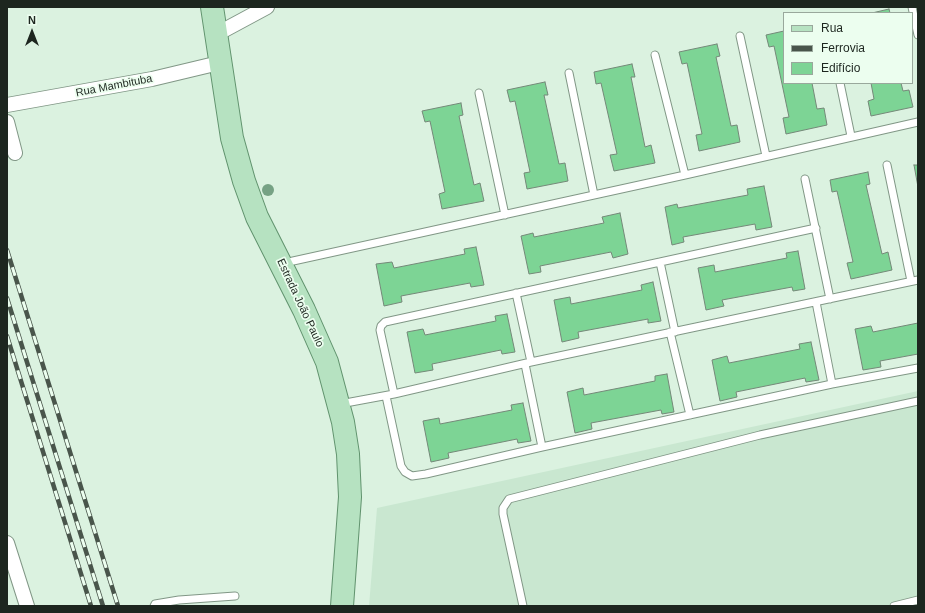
<!DOCTYPE html>
<meta charset="utf-8">
<style>
body{margin:0}
#map{position:relative;width:925px;height:613px;overflow:hidden;background:#dbf2e0;font-family:Arial,sans-serif}
canvas{display:block}
.frame{position:absolute;inset:0;border:8px solid #1d261f;pointer-events:none}
.legend{position:absolute;left:783px;top:12px;width:130px;height:72px;box-sizing:border-box;background:#ecfeef;border:1px solid #99a89c;margin:0;padding:5px 7px;list-style:none;font-size:12px;color:#1d261f}
.legend li{display:flex;align-items:center;gap:8px;height:20px}
.legend b{width:20px;border:1px solid #99a89c}
.north{position:absolute;left:12px;top:12px;width:40px;height:40px;-webkit-text-stroke:3px #ecfeef;paint-order:stroke;rotate:0deg;font-size:11px;font-weight:700;line-height:16px;text-align:center;color:#1d261f}
.north::after{content:'';display:block;margin:auto;width:14px;height:18px;background:#1d261f;clip-path:polygon(50% 0,100% 100%,50% 72%,0 100%)}
</style>
<div id="map">
<canvas width="925" height="613"></canvas>
<div class="frame"></div>
<ul class="legend">
<li><b style="height:5px;background:#b6e2c1"></b>Rua</li>
<li><b style="height:5px;background:#49554b"></b>Ferrovia</li>
<li><b style="height:11px;background:#7dd495"></b>Edifício</li>
</ul>
<div class="north">N</div>
</div>
<script>
const ctx = document.querySelector('canvas').getContext('2d');
ctx.lineJoin = 'round';
function fillPath(path, color) {
  ctx.fillStyle = color;
  ctx.fill(path, 'evenodd');
}
function shape(rows) {
  const path = new Path2D();
  for (const r of rows) {
    path.moveTo(r[0], r[1]);
    for (let i = 2; i < r.length; i += 2) path.lineTo(r[i], r[i + 1]);
  }
  return path;
}
function strokePath(path, color, width, dash) {
  ctx.strokeStyle = color;
  ctx.lineWidth = width;
  ctx.lineCap = dash ? 'butt' : 'round';
  ctx.setLineDash(dash || []);
  ctx.stroke(path);
}
function drawText(font, color, halo, rows, align = 'center') {
  ctx.font = font + ' Arial,sans-serif';
  ctx.lineWidth = 3.5;
  ctx.setLineDash([]);
  ctx.textBaseline = 'middle';
  ctx.strokeStyle = halo;
  ctx.fillStyle = color;
  for (const [text, x, y, turn = 0] of rows) {
    ctx.save();
    ctx.translate(x, y);
    ctx.rotate((+turn || 0) * Math.PI / 180);
    ctx.textAlign = isNaN(turn) ? turn : align;
    if (halo) ctx.strokeText(text, 0, 0);
    ctx.fillText(text, 0, 0);
    ctx.restore();
  }
}
const built = shape([
 [918,391,918,606,369,606,377,508]
]);
const building = shape([
 [889,9,890,13,872,13,889,9],
 [784,31,784,83,812,83,817,109,824,108,827,125,786,134,783,118,789,117,774,46,769,47,766,35,784,31],
 [717,44,720,56,716,57,731,126,737,125,740,142,699,151,696,135,702,134,687,63,682,64,679,52,717,44],
 [632,64,635,77,631,77,645,147,651,145,655,163,614,171,610,155,617,154,601,83,596,84,594,72,632,64],
 [545,82,548,95,544,95,559,164,565,163,568,181,527,189,524,173,530,172,515,101,510,102,507,90,545,82],
 [871,83,901,83,903,91,909,90,913,107,871,116,868,101,874,99,871,83],
 [461,103,463,115,459,116,474,185,480,183,484,201,442,209,439,194,445,192,430,121,425,122,422,111,461,103],
 [914,165,918,165,918,187,914,165],
 [868,172,870,184,866,185,882,254,888,252,892,270,851,279,847,263,853,262,837,191,832,192,830,180,868,172],
 [764,186,772,227,756,230,755,224,683,237,684,242,672,245,665,207,677,204,678,208,748,195,747,189,764,186],
 [620,213,628,254,613,258,611,252,540,266,541,272,529,274,521,236,533,233,534,237,604,223,602,217,620,213],
 [476,247,484,285,471,287,470,283,401,296,402,302,384,306,376,264,392,262,394,268,465,254,464,249,476,247],
 [798,251,805,289,793,291,792,287,722,300,724,306,706,310,698,268,714,265,715,272,787,258,786,253,798,251],
 [653,282,661,321,648,323,648,319,578,332,579,338,562,342,554,300,570,297,571,304,642,290,641,285,653,282],
 [507,314,515,352,502,354,501,350,432,364,433,370,415,373,407,332,423,329,425,335,496,321,495,316,507,314],
 [918,323,918,354,880,361,881,367,863,370,855,329,871,326,873,332,918,323],
 [811,342,819,380,806,382,805,378,736,392,737,397,720,401,712,360,727,356,729,363,800,349,799,344,811,342],
 [667,374,674,412,662,414,661,410,591,423,592,429,575,433,567,392,583,388,584,395,655,381,655,376,667,374],
 [523,403,531,441,518,443,517,439,448,453,449,458,431,462,423,421,439,418,440,424,512,410,511,405,523,403]
]);
const service = shape([
 [912,7,918,35],
 [740,36,766,156],
 [655,55,685,175],
 [569,73,594,195],
 [840,83,851,136],
 [479,93,505,215],
 [887,165,911,281],
 [805,179,830,299],
 [660,262,675,332],
 [284,263,685,175,918,122],
 [516,293,531,362],
 [816,302,832,384],
 [670,332,690,415],
 [525,364,542,447],
 [394,394,380,330,381,326,385,322,816,228],
 [386,396,401,466,405,472,412,476,426,474,542,447,832,384,918,368],
 [340,404,394,394,531,362,918,280],
 [154,606,155,604,179,600,235,596],
 [523,606,503,514,503,508,509,499,760,435,918,401],
 [894,606,918,600]
]);
const minor = shape([
 [215,35,267,7],
 [7,105,152,79,219,63],
 [7,122,15,153],
 [7,543,27,606]
]);
const primary = shape([
 [212,7,232,138,244,181,257,217,304,310,327,362,343,422,348,454,350,497,342,606]
]);
const rail = shape([
 [7,250,118,606],
 [7,298,103,606],
 [7,336,91,606]
]);
const trees = [
 [268,190]
];
const streetNames = [
 ["Rua Mambituba",114,86,-11],
 ["Estrada João Paulo",300,303,65]
];
fillPath(built, '#c9e7d0');
fillPath(building, '#7dd495');
strokePath(building, '#748878', 1);
strokePath(service, '#819786', 9);
strokePath(minor, '#819786', 16);
strokePath(primary, '#61936e', 24);
strokePath(service, '#fff', 7);
strokePath(minor, '#fff', 14);
strokePath(primary, '#b6e2c1', 22);
strokePath(rail, '#49554b', 4.5);
strokePath(rail, '#ecfeef', 3, [9]);
ctx.fillStyle = '#76a284';
for (const [x, y] of trees) {
  ctx.beginPath();
  ctx.arc(x, y, 6, 0, 2 * Math.PI);
  ctx.fill();
}
drawText('11px', '#1d261f', '#ecfeef', streetNames);
</script>
